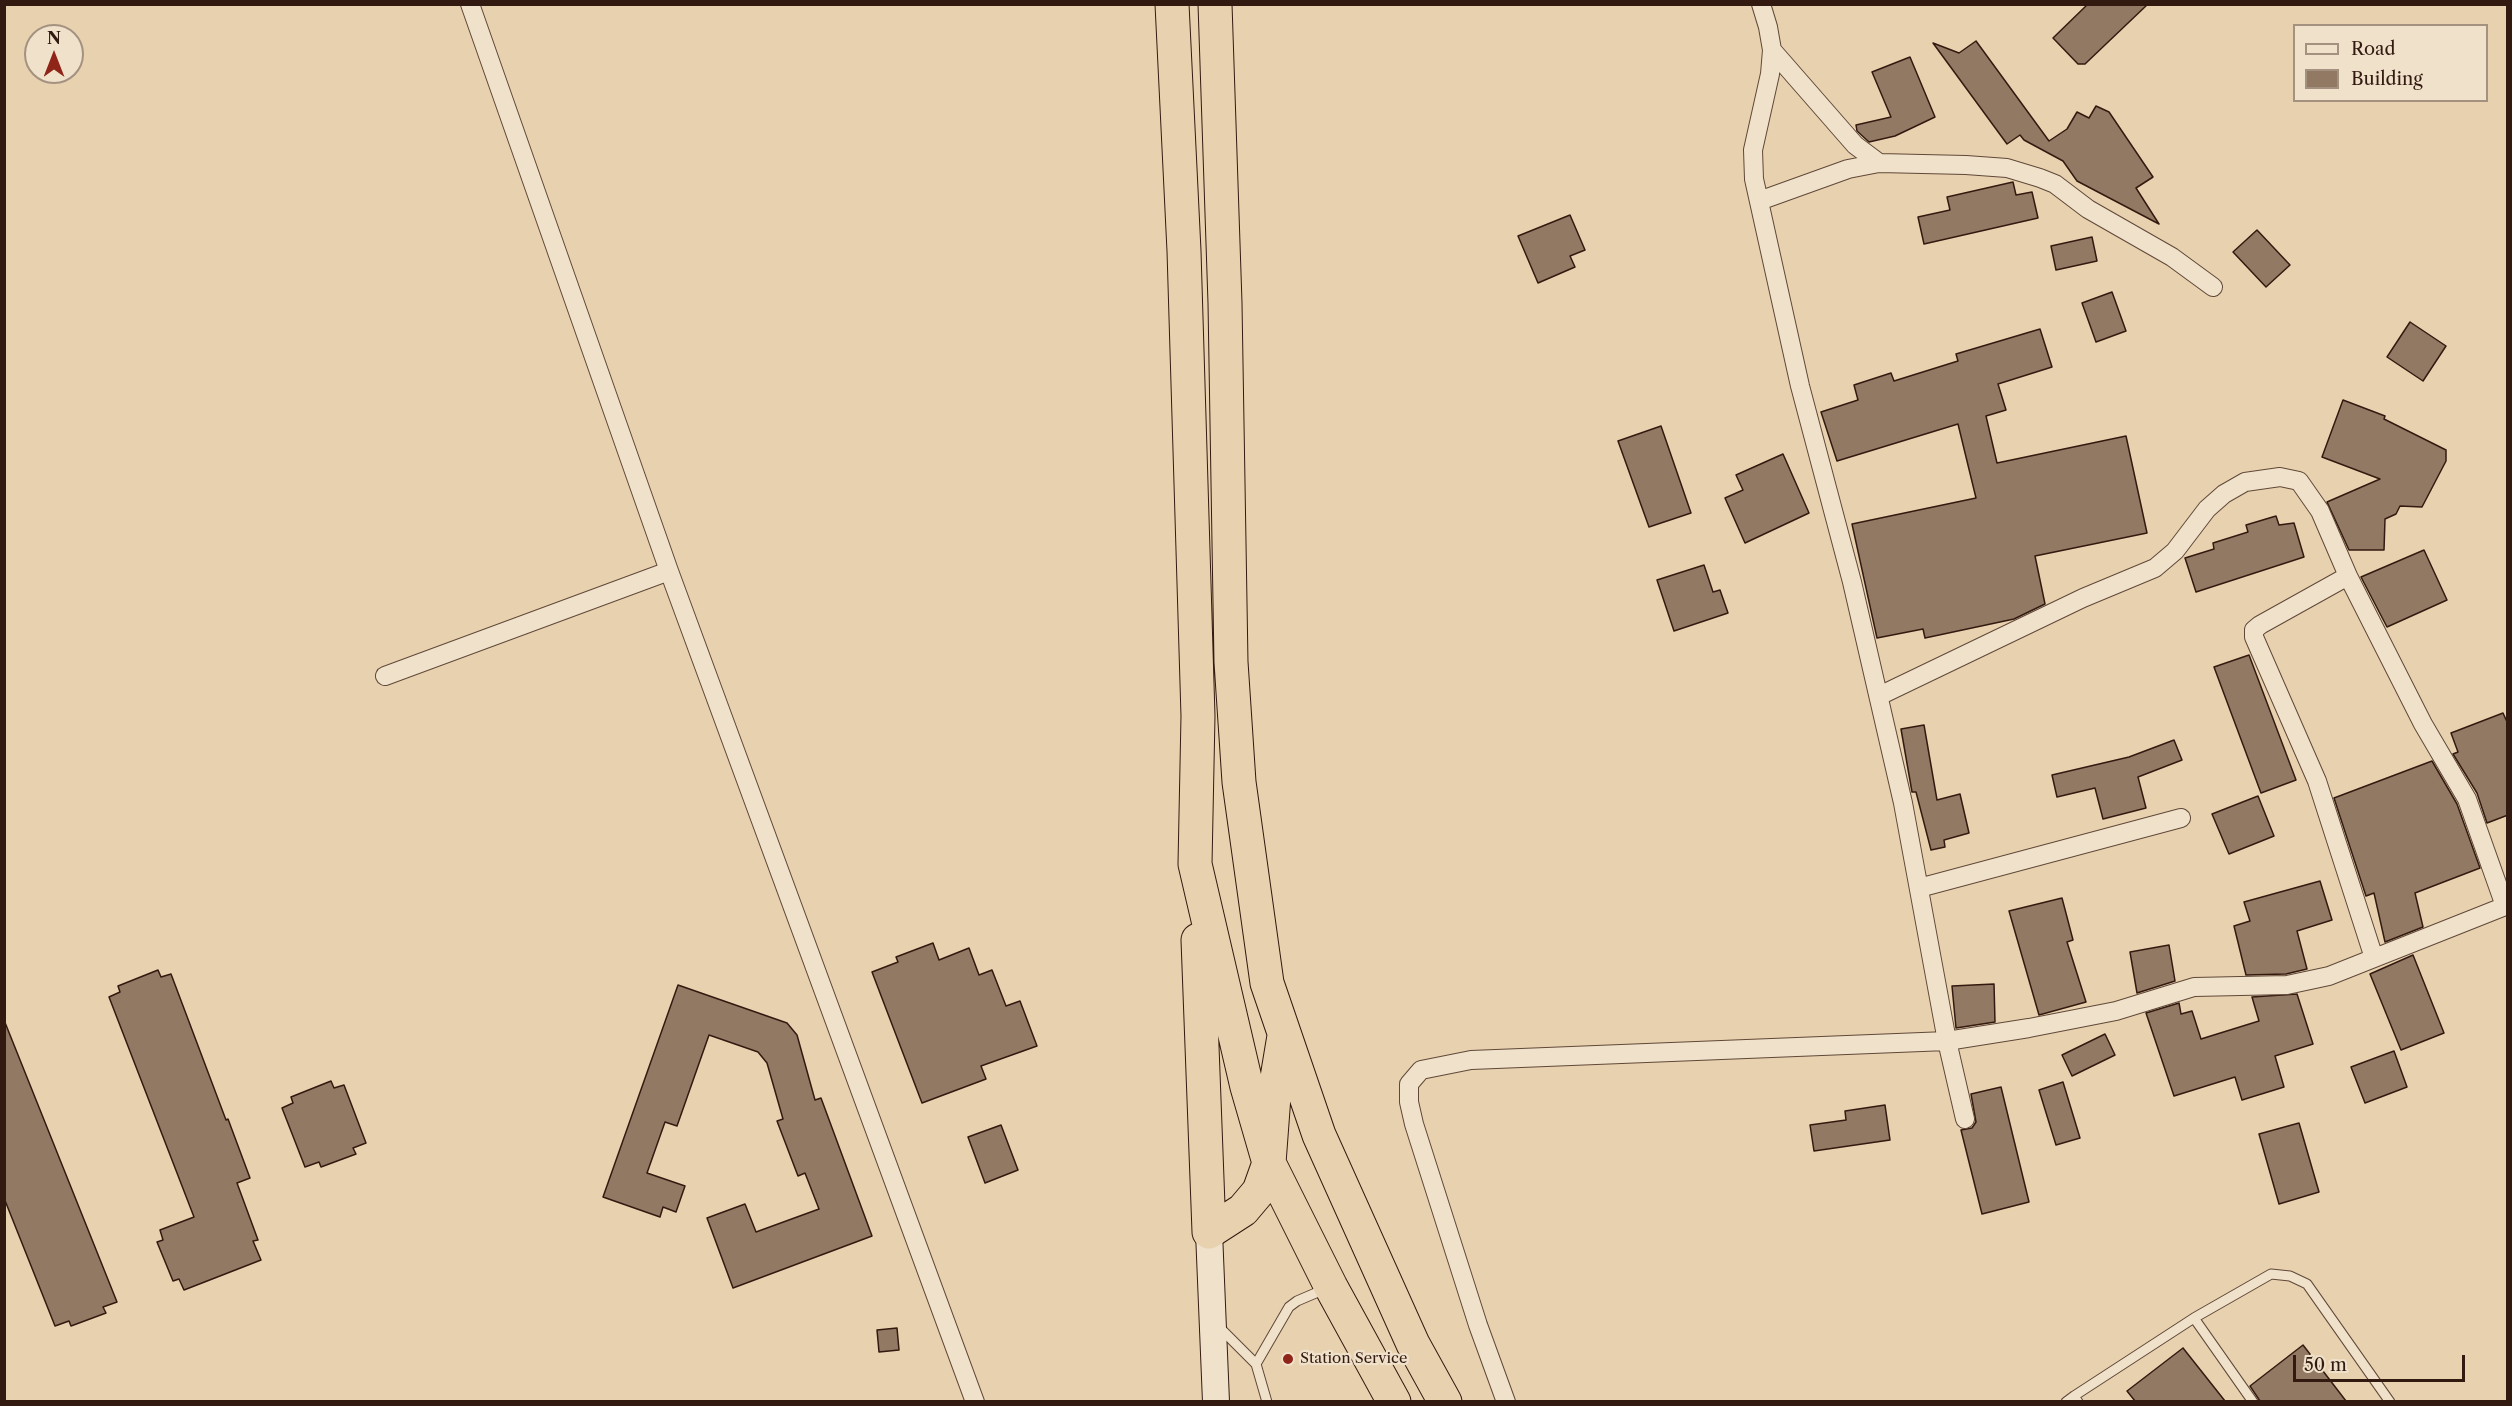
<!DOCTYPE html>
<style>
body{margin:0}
#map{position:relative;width:2512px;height:1406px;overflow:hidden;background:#e8d1af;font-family:"Libre Caslon Text",serif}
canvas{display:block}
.frame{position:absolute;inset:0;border:6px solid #331a10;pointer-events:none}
.legend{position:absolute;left:2293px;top:24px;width:195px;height:78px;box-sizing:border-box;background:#f0e1cb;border:2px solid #a49180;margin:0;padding:8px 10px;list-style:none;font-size:18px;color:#331a10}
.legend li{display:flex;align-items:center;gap:12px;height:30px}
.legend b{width:30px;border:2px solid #a49180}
.north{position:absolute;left:24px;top:24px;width:60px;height:60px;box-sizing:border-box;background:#f0e1cb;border:2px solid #a49180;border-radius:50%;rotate:0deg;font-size:16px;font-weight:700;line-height:24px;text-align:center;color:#331a10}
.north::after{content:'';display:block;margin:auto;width:21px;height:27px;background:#8f2418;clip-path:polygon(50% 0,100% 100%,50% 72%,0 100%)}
.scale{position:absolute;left:2293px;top:1355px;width:172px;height:27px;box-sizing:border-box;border:3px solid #331a10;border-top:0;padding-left:8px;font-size:18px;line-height:21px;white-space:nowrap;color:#331a10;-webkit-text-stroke:4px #f0e1cb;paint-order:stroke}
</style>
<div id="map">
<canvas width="2512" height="1406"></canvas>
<div class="frame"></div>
<ul class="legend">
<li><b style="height:8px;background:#f0e1cb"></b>Road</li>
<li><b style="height:16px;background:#917963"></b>Building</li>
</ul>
<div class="north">N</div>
<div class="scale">50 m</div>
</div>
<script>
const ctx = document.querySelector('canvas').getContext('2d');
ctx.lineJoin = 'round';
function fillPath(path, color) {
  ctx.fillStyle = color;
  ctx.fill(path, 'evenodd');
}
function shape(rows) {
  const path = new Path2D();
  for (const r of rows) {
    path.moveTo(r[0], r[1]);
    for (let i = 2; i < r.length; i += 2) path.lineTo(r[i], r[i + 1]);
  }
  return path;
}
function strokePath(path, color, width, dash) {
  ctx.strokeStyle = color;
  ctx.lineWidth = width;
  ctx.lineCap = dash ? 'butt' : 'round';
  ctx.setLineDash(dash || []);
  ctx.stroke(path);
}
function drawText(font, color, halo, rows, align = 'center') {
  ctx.font = font + ' "Libre Caslon Text",serif';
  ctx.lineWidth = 4.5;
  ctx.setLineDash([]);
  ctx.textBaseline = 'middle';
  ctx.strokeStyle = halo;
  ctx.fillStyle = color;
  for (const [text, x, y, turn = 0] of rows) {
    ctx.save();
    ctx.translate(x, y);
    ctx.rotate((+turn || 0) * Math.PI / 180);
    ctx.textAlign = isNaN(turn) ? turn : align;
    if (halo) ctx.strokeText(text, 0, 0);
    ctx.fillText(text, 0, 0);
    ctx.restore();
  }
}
const building = shape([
 [2088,4,2148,4,2085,64,2078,64,2053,38,2088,4],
 [1976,41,2049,141,2067,129,2077,112,2089,118,2096,106,2109,112,2153,177,2136,188,2159,224,2077,181,2063,161,2024,140,2020,135,2007,144,1933,43,1959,53,1976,41],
 [1910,57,1935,117,1895,136,1869,142,1857,131,1856,125,1891,117,1872,72,1910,57],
 [2013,182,2016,195,2032,192,2038,218,1924,244,1918,217,1950,210,1947,197,2013,182],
 [1570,215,1585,250,1570,256,1575,267,1538,283,1518,236,1570,215],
 [2257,230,2290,265,2266,287,2233,252,2257,230],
 [2092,237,2097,261,2056,270,2051,246,2092,237],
 [2112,292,2126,331,2096,342,2082,303,2112,292],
 [2410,322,2446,346,2423,381,2387,357,2410,322],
 [2040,329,2052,367,1998,384,2006,410,1986,416,1997,463,2126,436,2147,533,2035,556,2045,604,2014,619,1925,638,1923,629,1877,638,1852,524,1976,498,1958,424,1837,461,1821,412,1858,400,1854,385,1891,373,1894,381,1958,361,1956,354,2040,329],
 [2343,400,2385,416,2384,419,2446,450,2446,461,2422,507,2400,506,2396,514,2385,519,2384,550,2349,550,2327,502,2380,479,2322,457,2343,400],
 [1661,426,1691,513,1649,527,1618,441,1661,426],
 [1783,454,1809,513,1745,543,1725,498,1743,490,1736,475,1783,454],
 [2276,516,2279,525,2294,523,2304,557,2196,592,2185,558,2214,549,2213,543,2248,532,2246,525,2276,516],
 [2424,550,2447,600,2387,627,2361,577,2424,550],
 [1704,565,1713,592,1720,590,1728,613,1674,631,1657,580,1704,565],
 [2249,655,2296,780,2261,793,2214,667,2249,655],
 [2503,713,2508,724,2508,815,2487,823,2477,793,2453,754,2458,752,2451,733,2503,713],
 [1924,725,1937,800,1960,794,1969,833,1944,840,1945,847,1931,850,1916,792,1912,792,1901,729,1924,725],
 [2174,740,2182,760,2138,777,2146,808,2103,819,2095,788,2057,797,2052,775,2129,757,2174,740],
 [2432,761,2457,804,2480,868,2415,893,2423,927,2385,942,2374,893,2366,896,2334,798,2432,761],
 [2258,796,2274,836,2229,854,2212,814,2258,796],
 [2320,881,2332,920,2297,931,2307,969,2286,974,2246,975,2234,926,2250,921,2244,902,2320,881],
 [2062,898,2073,940,2067,942,2086,1002,2039,1015,2009,911,2062,898],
 [933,943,939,960,969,948,979,975,992,970,1006,1006,1020,1001,1037,1046,981,1066,986,1079,922,1103,872,972,898,962,896,957,933,943],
 [2169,945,2175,981,2137,993,2130,952,2169,945],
 [2413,955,2444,1033,2401,1050,2370,974,2413,955],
 [158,970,161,977,171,974,226,1120,228,1119,250,1178,237,1183,258,1240,253,1241,261,1260,184,1290,179,1279,173,1281,157,1242,163,1240,160,1230,194,1217,109,997,120,992,118,986,158,970],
 [1994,984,1995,1022,1956,1028,1952,986,1994,984],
 [678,985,787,1023,797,1035,815,1100,821,1098,872,1236,733,1288,707,1218,745,1204,756,1232,819,1209,805,1173,798,1176,777,1121,783,1119,767,1063,758,1052,709,1035,677,1126,665,1122,647,1173,685,1186,676,1212,663,1207,660,1217,603,1197,678,985],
 [2297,994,2313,1044,2275,1056,2284,1087,2242,1100,2235,1077,2174,1096,2146,1013,2179,1003,2181,1014,2192,1011,2201,1039,2259,1021,2252,997,2297,994],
 [4,1020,117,1302,103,1307,106,1313,71,1326,69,1321,55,1326,4,1198,4,1020],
 [2105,1034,2115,1055,2072,1076,2062,1055,2105,1034],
 [2394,1051,2407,1087,2365,1103,2351,1067,2394,1051],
 [331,1081,334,1088,344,1085,366,1143,353,1148,356,1154,321,1167,319,1162,305,1167,282,1108,293,1103,291,1097,331,1081],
 [2063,1082,2080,1138,2056,1145,2039,1090,2063,1082],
 [2001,1087,2029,1202,1982,1214,1961,1130,1972,1128,1976,1122,1971,1094,2001,1087],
 [1885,1105,1890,1140,1814,1151,1810,1125,1846,1120,1845,1111,1885,1105],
 [2299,1123,2319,1192,2279,1204,2259,1134,2299,1123],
 [1001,1125,1018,1170,985,1183,968,1137,1001,1125],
 [897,1328,899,1350,879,1352,877,1330,897,1328],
 [2303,1345,2346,1401,2260,1401,2250,1386,2303,1345],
 [2183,1348,2225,1401,2135,1401,2127,1391,2183,1348]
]);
const lane = shape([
 [2194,1318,2253,1402],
 [1218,1326,1256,1364,1267,1402],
 [1256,1364,1289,1307,1297,1301,1325,1289],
 [2074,1396,2194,1318,2271,1274,2290,1276,2307,1284,2390,1402],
 [2066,1402,2074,1396,2078,1402]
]);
const street = shape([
 [470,4,669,571,975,1402],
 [1761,4,1768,27,1772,50,1770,74,1753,150,1754,179,1800,386,1852,582,1903,803,1947,1041,1965,1119],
 [1772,50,1855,145,1879,163],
 [1759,201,1848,169,1879,163,1966,165,2007,168,2040,178,2055,184,2088,209,2172,257,2213,287],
 [2348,576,2260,625,2254,630,2254,637,2317,781,2374,958],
 [385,676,669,571],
 [1879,696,2083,598,2155,568,2175,551,2207,509,2224,494,2245,482,2280,477,2299,481,2320,511,2348,576,2423,724,2467,799,2505,906],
 [1919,888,2181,818],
 [1506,1402,1478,1325,1414,1124,1409,1102,1409,1084,1421,1070,1471,1060,1947,1041,2029,1028,2116,1011,2194,987,2287,985,2329,976,2508,905]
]);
const secondary = shape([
 [1209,1232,1216,1402]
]);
const highway = shape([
 [1172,4,1184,251,1198,716,1195,864,1247,1087,1269,1163,1331,1287,1394,1402],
 [1215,4,1225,303,1231,662,1239,782,1267,983,1319,1135,1413,1344,1445,1402],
 [1198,940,1209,1232],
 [1209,1232,1243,1210,1259,1191,1269,1163,1274,1096,1284,1036]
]);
const markers = [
 [1288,1359,6,"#8f2418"]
];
const poiNames = [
 ["Station Service",1300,1359]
];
fillPath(building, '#917963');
strokePath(building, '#331a10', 1.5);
strokePath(lane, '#604838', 11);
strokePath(street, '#604838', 20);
strokePath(secondary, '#331a10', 28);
strokePath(highway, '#331a10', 35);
strokePath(lane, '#f0e1cb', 9);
strokePath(street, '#f0e1cb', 18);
strokePath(secondary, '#f0e1cb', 26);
strokePath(highway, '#e8d1af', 33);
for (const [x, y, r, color] of markers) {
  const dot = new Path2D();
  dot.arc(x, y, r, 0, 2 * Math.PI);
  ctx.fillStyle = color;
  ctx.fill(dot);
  strokePath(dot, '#f0e1cb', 2);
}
drawText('15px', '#331a10', '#f0e1cb', poiNames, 'left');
</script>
